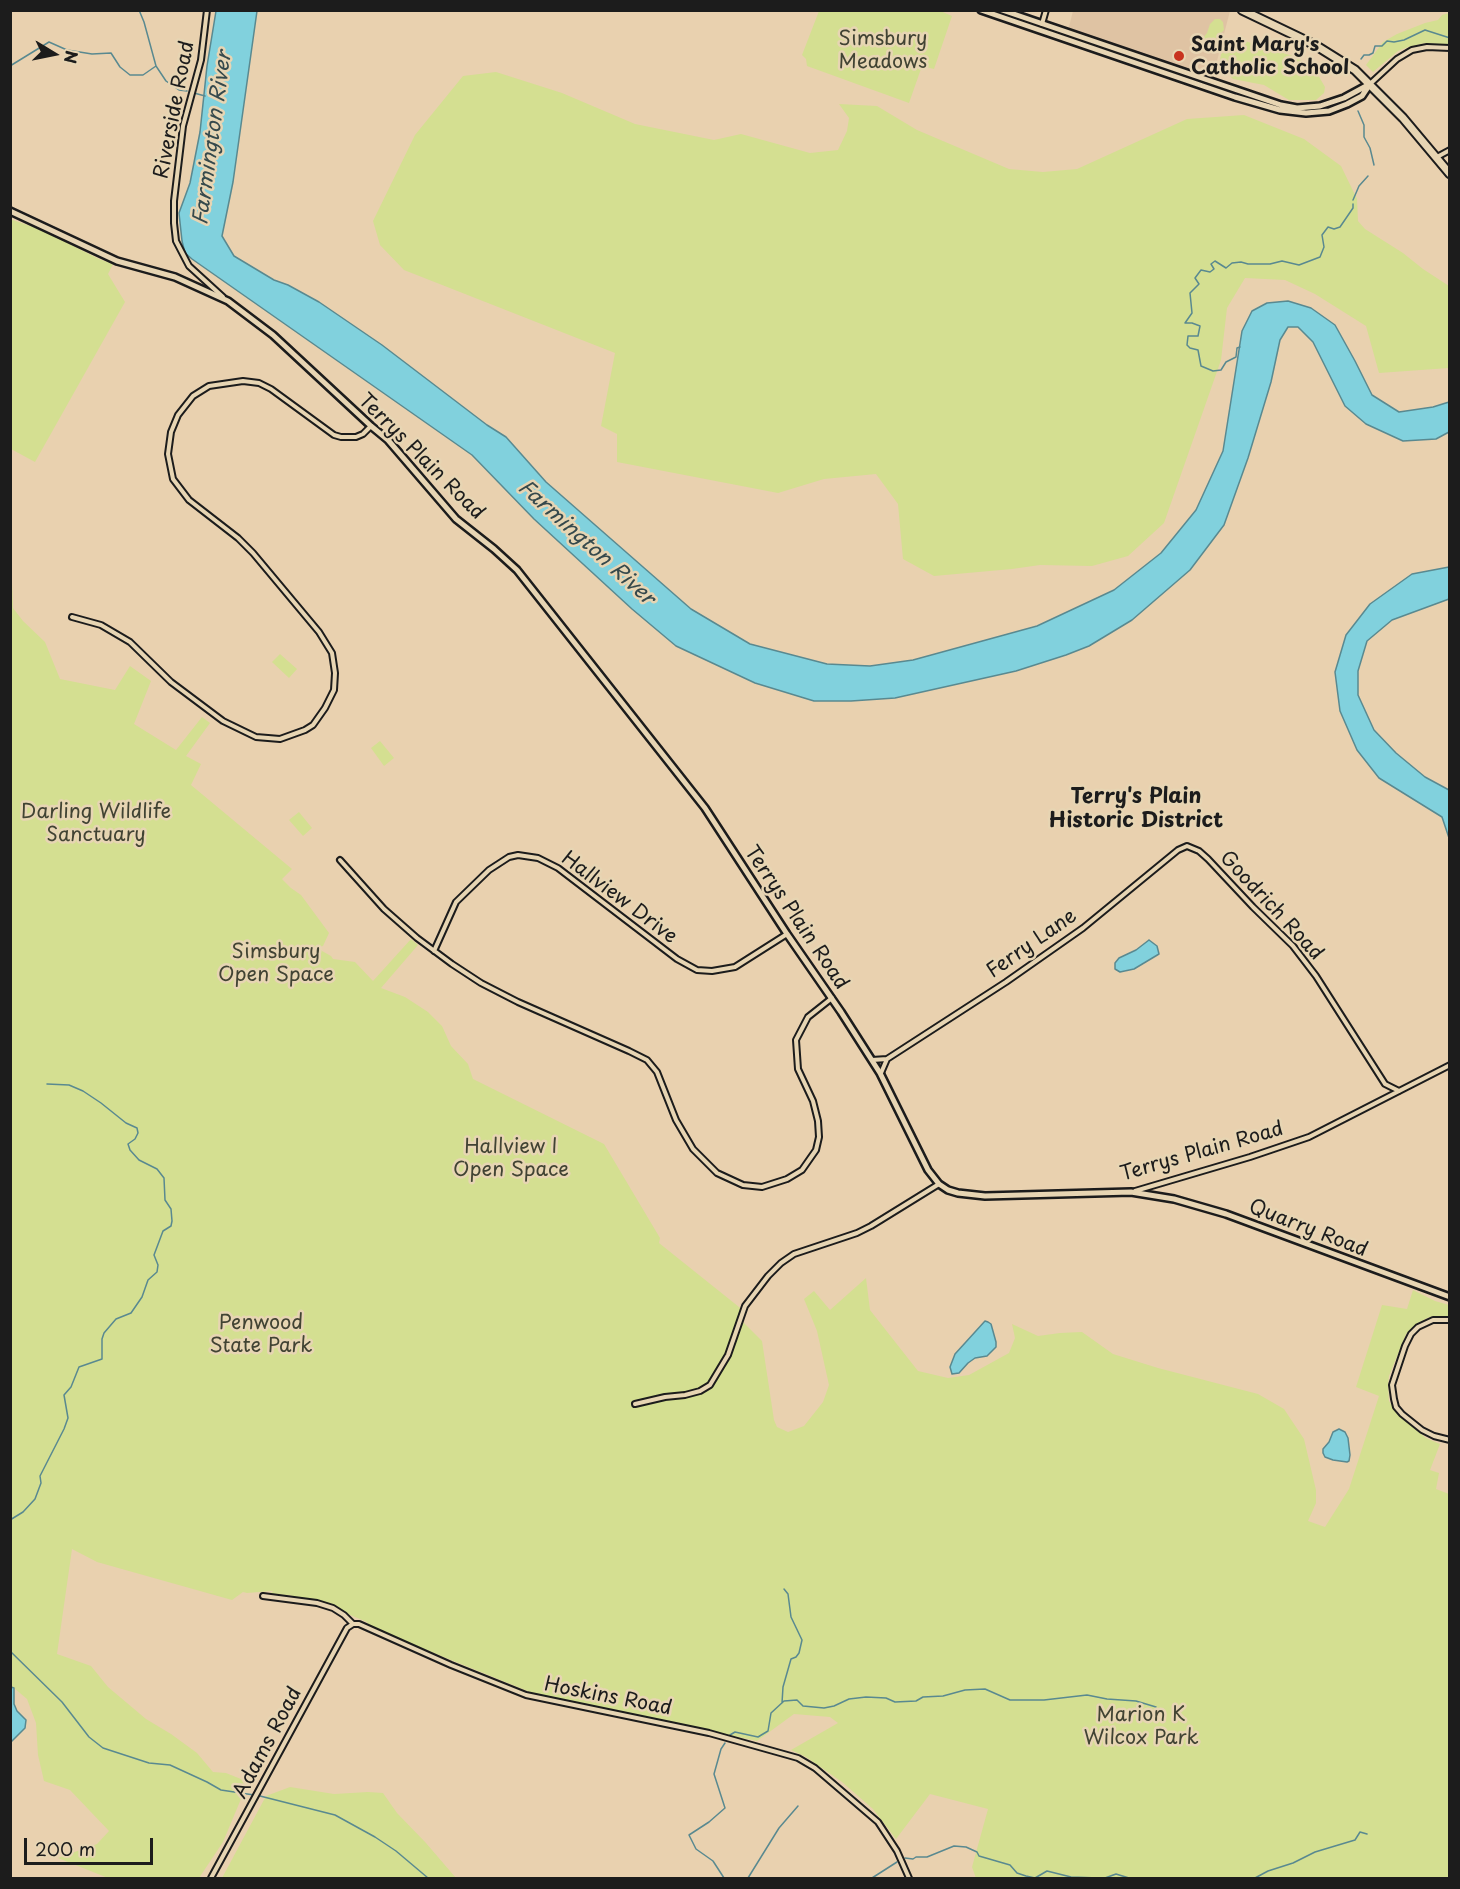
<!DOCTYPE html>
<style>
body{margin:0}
#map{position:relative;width:1460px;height:1889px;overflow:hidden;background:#e9d1af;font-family:"Playpen Sans",sans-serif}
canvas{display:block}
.frame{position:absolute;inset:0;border:12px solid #1c1c1c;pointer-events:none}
.north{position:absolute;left:24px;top:24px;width:60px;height:60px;-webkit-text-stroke:4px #e7d5b3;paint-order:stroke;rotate:100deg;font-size:16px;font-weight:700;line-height:24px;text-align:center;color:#1c1c1c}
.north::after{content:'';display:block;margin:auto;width:21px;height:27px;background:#1c1c1c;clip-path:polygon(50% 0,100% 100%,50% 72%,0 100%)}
.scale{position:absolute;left:24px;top:1838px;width:129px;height:27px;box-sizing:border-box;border:3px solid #1c1c1c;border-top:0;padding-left:8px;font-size:18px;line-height:21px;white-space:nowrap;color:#1c1c1c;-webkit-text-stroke:4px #e7d5b3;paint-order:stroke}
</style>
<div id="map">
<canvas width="1460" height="1889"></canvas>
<div class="frame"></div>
<div class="north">N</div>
<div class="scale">200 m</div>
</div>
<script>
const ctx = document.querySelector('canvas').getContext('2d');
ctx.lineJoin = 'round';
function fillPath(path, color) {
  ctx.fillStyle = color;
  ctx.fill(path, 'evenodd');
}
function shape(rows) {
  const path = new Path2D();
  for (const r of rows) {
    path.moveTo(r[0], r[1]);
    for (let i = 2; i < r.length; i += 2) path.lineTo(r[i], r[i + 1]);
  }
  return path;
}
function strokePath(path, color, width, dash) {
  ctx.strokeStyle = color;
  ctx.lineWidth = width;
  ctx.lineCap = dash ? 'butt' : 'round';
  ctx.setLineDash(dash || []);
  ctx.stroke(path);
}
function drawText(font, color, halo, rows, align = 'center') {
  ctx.font = font + ' "Playpen Sans",sans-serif';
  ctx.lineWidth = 5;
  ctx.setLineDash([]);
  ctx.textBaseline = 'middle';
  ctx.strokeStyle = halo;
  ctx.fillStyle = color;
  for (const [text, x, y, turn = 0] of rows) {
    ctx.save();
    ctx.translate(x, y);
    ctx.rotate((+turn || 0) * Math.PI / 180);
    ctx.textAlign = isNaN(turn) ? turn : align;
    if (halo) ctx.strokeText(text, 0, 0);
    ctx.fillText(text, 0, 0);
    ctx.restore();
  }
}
const built = shape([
 [1227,10,1230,11,1212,80,1068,31,1073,11]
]);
const green = shape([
 [938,10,952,16,934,69,922,66,909,103,807,66,806,59,802,55,819,11],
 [1449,13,1449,45,1425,43,1408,47,1398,51,1373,72,1366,65,1383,42,1397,34,1425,23,1438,20,1442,15],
 [1215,19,1220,19,1223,22,1224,30,1213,41,1207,43,1201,40,1207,33,1210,24],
 [1245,41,1296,57,1309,66,1318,75,1325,87,1324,93,1316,100,1289,100,1264,85,1233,79,1219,66,1221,54,1232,43],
 [496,72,562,93,635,124,714,140,741,134,810,153,838,150,847,131,849,118,839,104,877,106,917,130,1009,169,1043,172,1077,169,1187,119,1244,115,1304,139,1341,166,1357,199,1358,221,1365,229,1403,253,1423,269,1449,286,1449,368,1379,373,1366,326,1315,294,1285,280,1245,278,1227,308,1221,360,1164,523,1128,556,1092,566,1040,565,1012,569,934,576,903,559,898,504,876,474,824,479,778,493,617,462,617,434,601,426,615,353,404,270,380,245,373,221,415,135,463,76],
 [10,219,42,230,99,259,113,264,108,274,125,302,35,462,11,449],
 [10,582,12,583,13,608,23,621,45,642,60,679,115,690,130,666,151,681,134,724,176,750,202,717,210,723,186,756,201,764,191,785,292,869,282,879,291,888,301,895,329,933,323,946,319,947,322,951,331,956,333,959,355,962,373,981,411,939,418,945,381,988,405,997,428,1012,442,1026,451,1046,468,1064,473,1079,604,1144,660,1238,659,1243,744,1311,741,1320,762,1341,774,1420,777,1427,788,1432,804,1426,823,1402,829,1385,817,1331,804,1299,814,1291,830,1310,866,1278,870,1310,918,1371,948,1378,969,1375,1009,1353,1015,1338,1012,1324,1038,1336,1060,1333,1082,1332,1113,1354,1158,1368,1258,1394,1284,1409,1304,1439,1316,1490,1316,1503,1308,1521,1325,1527,1349,1489,1379,1396,1356,1387,1382,1305,1407,1309,1413,1290,1435,1301,1449,1305,1449,1316,1434,1316,1427,1318,1418,1323,1406,1334,1389,1376,1388,1385,1389,1401,1398,1415,1426,1438,1440,1444,1430,1470,1439,1473,1436,1489,1449,1494,1449,1878,976,1878,972,1867,988,1809,930,1794,896,1839,873,1809,842,1782,806,1757,791,1750,838,1723,830,1717,794,1714,757,1741,544,1696,530,1692,387,1634,369,1627,367,1622,324,1604,289,1595,265,1594,273,1592,272,1591,247,1593,243,1592,232,1600,97,1562,72,1549,57,1654,91,1666,108,1687,146,1719,171,1734,197,1753,213,1772,226,1773,241,1779,246,1787,223,1842,199,1878,108,1878,58,1858,97,1844,109,1831,70,1790,44,1781,38,1755,36,1723,27,1699,14,1688,11,1687],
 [280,654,297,669,289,678,272,662],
 [380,741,394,758,384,766,371,748],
 [299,812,312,828,303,836,289,820],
 [290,1787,334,1794,368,1792,383,1793,397,1813,426,1843,456,1878,222,1878,266,1796]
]);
const water = shape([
 [216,11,257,11,233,182,222,236,234,256,274,280,288,285,319,302,382,345,487,425,506,437,546,482,691,609,750,644,827,664,870,666,913,660,1037,626,1114,590,1161,553,1196,510,1223,451,1242,331,1252,311,1267,303,1288,301,1311,308,1335,325,1355,361,1372,395,1399,412,1433,407,1449,402,1449,432,1436,439,1403,441,1366,424,1345,406,1313,342,1298,327,1288,327,1280,340,1271,382,1248,458,1224,525,1190,570,1132,620,1089,646,1066,655,1016,671,895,698,851,701,814,701,755,683,676,646,632,609,534,519,472,455,192,259,185,253,182,241,179,213,190,183,200,132,207,66,216,11],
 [1449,567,1449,599,1392,620,1367,641,1358,671,1358,695,1374,730,1396,753,1425,777,1449,790,1449,838,1442,817,1379,778,1357,750,1340,711,1335,672,1346,635,1370,604,1412,574,1449,567],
 [1149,940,1157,946,1159,954,1134,969,1120,972,1115,969,1115,963,1119,958,1136,950,1149,940],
 [985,1321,988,1322,991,1324,996,1342,996,1347,987,1356,975,1358,968,1363,959,1373,952,1374,950,1367,955,1354,985,1321],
 [1339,1429,1345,1432,1348,1438,1350,1455,1349,1461,1347,1462,1333,1460,1325,1457,1323,1453,1323,1449,1329,1442,1333,1432,1339,1429],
 [11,1687,14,1688,14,1704,17,1711,26,1720,25,1728,11,1742,11,1687]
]);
const stream = shape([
 [139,10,144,22,156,66],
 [1361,59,1364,55,1369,55,1373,53,1375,46,1382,46,1387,41,1394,42,1404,40,1425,30,1450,38],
 [10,66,49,42,67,50,92,54,111,53,120,67,130,75,143,75,156,66,166,81,179,90,187,91],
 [194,93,205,96],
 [1358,111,1364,125,1364,137,1370,148,1374,165],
 [1353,200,1359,186,1368,176],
 [1240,347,1237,348,1236,357,1226,362,1221,370,1213,371,1201,366,1198,350,1190,348,1187,345,1188,336,1198,336,1200,326,1192,323,1185,323,1192,313,1190,293,1199,284,1195,278,1201,270,1210,272,1214,269,1211,264,1215,261,1226,268,1232,263,1241,262,1248,264,1270,264,1282,261,1299,265,1320,257,1324,247,1322,235,1328,227,1334,229,1340,227,1353,208,1353,204],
 [10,1520,23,1512,35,1499,41,1483,40,1476,64,1429,68,1418,64,1395,71,1387,79,1367,102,1359,102,1339,104,1333,116,1319,131,1313,142,1297,148,1280,157,1272,158,1265,154,1255,163,1231,171,1226,172,1221,171,1209,165,1200,164,1178,157,1169,139,1160,130,1150,128,1144,135,1139,138,1133,137,1128,126,1123,101,1103,83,1091,69,1085,47,1084],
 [10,1651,62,1702,89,1737,103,1748,149,1763,170,1765,207,1782,221,1790,254,1795],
 [782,1703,783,1687,791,1659,796,1657,799,1653,802,1640,791,1617,788,1594,784,1589],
 [730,1735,735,1732,758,1737,768,1731,771,1713,784,1701,797,1700,803,1706,824,1708,834,1706,849,1699,866,1697,886,1698,895,1702,916,1701,923,1697,943,1696,965,1690,985,1689,1010,1700,1044,1700,1087,1695,1107,1699,1136,1701,1156,1707],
 [260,1796,335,1815,375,1837,396,1851,428,1878],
 [905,1858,913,1859,916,1857,927,1857,954,1846,966,1847,977,1852,979,1856,1010,1865,1017,1873,1026,1876,1035,1878,1047,1871,1071,1877,1099,1878],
 [724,1878,713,1861,696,1849,689,1835,709,1822,725,1808,714,1774,721,1749,725,1743],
 [748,1878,779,1828,798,1806],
 [872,1878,897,1862],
 [1105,1878,1116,1874,1129,1878],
 [1255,1878,1268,1871,1293,1863,1315,1852,1355,1840,1360,1832,1367,1834]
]);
const street = shape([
 [207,10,201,60,183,126,174,201,174,223,176,241,189,266,223,297],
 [1042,24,1046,10],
 [1370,84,1397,59,1412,50,1427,47,1450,48],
 [1437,157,1450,150],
 [72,617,101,625,130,642,171,682,223,721,256,737,280,739,305,730,313,725,325,708,334,690,335,673,332,653,319,632,253,553,238,538,189,500,173,479,168,454,171,432,178,415,193,396,209,386,243,381,259,383,271,389,334,435,341,437,356,437,363,434,371,426],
 [340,860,384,909,417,938,452,964,481,983,518,1002,629,1051,647,1060,657,1072,676,1120,693,1149,717,1173,743,1185,762,1187,787,1179,802,1170,816,1150,819,1137,818,1121,813,1101,798,1069,796,1040,808,1017,832,998],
 [434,951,456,902,489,870,509,857,518,855,538,858,558,868,677,959,697,970,712,971,735,967,787,934],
 [872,1060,887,1059,1006,982,1083,928,1178,850,1187,846,1199,851,1208,859,1253,907,1293,946,1316,976,1385,1084,1399,1091],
 [881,1073,887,1059],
 [1135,1191,1250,1157,1309,1137,1450,1065],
 [1450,1320,1433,1320,1418,1327,1411,1334,1405,1346,1392,1385,1394,1399,1396,1407,1402,1414,1422,1430,1434,1436,1450,1440],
 [635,1404,665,1397,685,1395,700,1391,710,1385,728,1355,745,1306,768,1276,781,1263,794,1254,857,1233,871,1226,939,1184],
 [263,1596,317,1603,333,1608,344,1615,353,1624,359,1624,451,1665,526,1695,709,1733,798,1758,815,1768,878,1822,897,1851,909,1878],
 [211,1878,347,1628,353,1624]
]);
const secondary = shape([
 [981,10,1235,97,1280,110,1306,113,1329,111,1347,104,1362,96,1370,84],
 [1002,10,1281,105,1297,108,1320,106,1344,98,1368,85],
 [10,211,117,261,175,277,228,301,273,335,371,426,388,440,456,519,494,549,517,570,705,808,787,934,841,1012,880,1073,928,1170,939,1184,948,1190,958,1193,985,1196,1131,1192,1174,1199,1226,1214,1450,1297]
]);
const highway = shape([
 [1242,10,1315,45,1355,70,1403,118,1450,174]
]);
const markers = [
 [1179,56,6,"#c8321e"]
];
const parkNames = [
 ["Simsbury",883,39],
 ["Meadows",883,62],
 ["Darling Wildlife",96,812],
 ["Sanctuary",96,835],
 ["Simsbury",276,952],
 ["Open Space",276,975],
 ["Hallview I",511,1147],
 ["Open Space",511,1170],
 ["Penwood",261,1323],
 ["State Park",261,1346],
 ["Marion K",1141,1715],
 ["Wilcox Park",1141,1738]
];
const poiNames = [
 ["Saint Mary's",1191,45],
 ["Catholic School",1191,68]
];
const streetNames = [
 ["Riverside Road",175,110,-79],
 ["Terrys Plain Road",421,457,45],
 ["Hallview Drive",619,898,37],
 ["Goodrich Road",1271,906,47],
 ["Terrys Plain Road",796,918,56],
 ["Ferry Lane",1032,944,-35],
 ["Terrys Plain Road",1202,1152,-16],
 ["Quarry Road",1308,1229,21],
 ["Hoskins Road",608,1697,11],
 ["Adams Road",268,1743,-62]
];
const waterNames = [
 ["Farmington River",213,138,-82],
 ["Farmington River",586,543,42]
];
const neighbourhoodNames = [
 ["Terry's Plain",1136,797],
 ["Historic District",1136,821]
];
fillPath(built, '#dfc3a3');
fillPath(green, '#d4df91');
fillPath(water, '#81d1dd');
strokePath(water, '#598990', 1.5);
strokePath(stream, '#598990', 1.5);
strokePath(street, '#1c1c1c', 8);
strokePath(secondary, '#1c1c1c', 10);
strokePath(highway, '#1c1c1c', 11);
strokePath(street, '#e7d5b3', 4);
strokePath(secondary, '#e7d5b3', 5);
strokePath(highway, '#e7d5b3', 7);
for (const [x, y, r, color] of markers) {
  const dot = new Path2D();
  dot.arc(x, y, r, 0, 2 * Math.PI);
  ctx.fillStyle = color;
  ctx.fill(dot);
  strokePath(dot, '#e7d5b3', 2);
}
drawText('20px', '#414333', '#e7d5b3', parkNames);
drawText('bold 20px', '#1c1c1c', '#e7d5b3', poiNames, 'left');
drawText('20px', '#1c1c1c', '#e7d5b3', streetNames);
drawText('italic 21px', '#35494c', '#e7d5b3', waterNames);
drawText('bold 21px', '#1c1c1c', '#e7d5b3', neighbourhoodNames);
</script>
